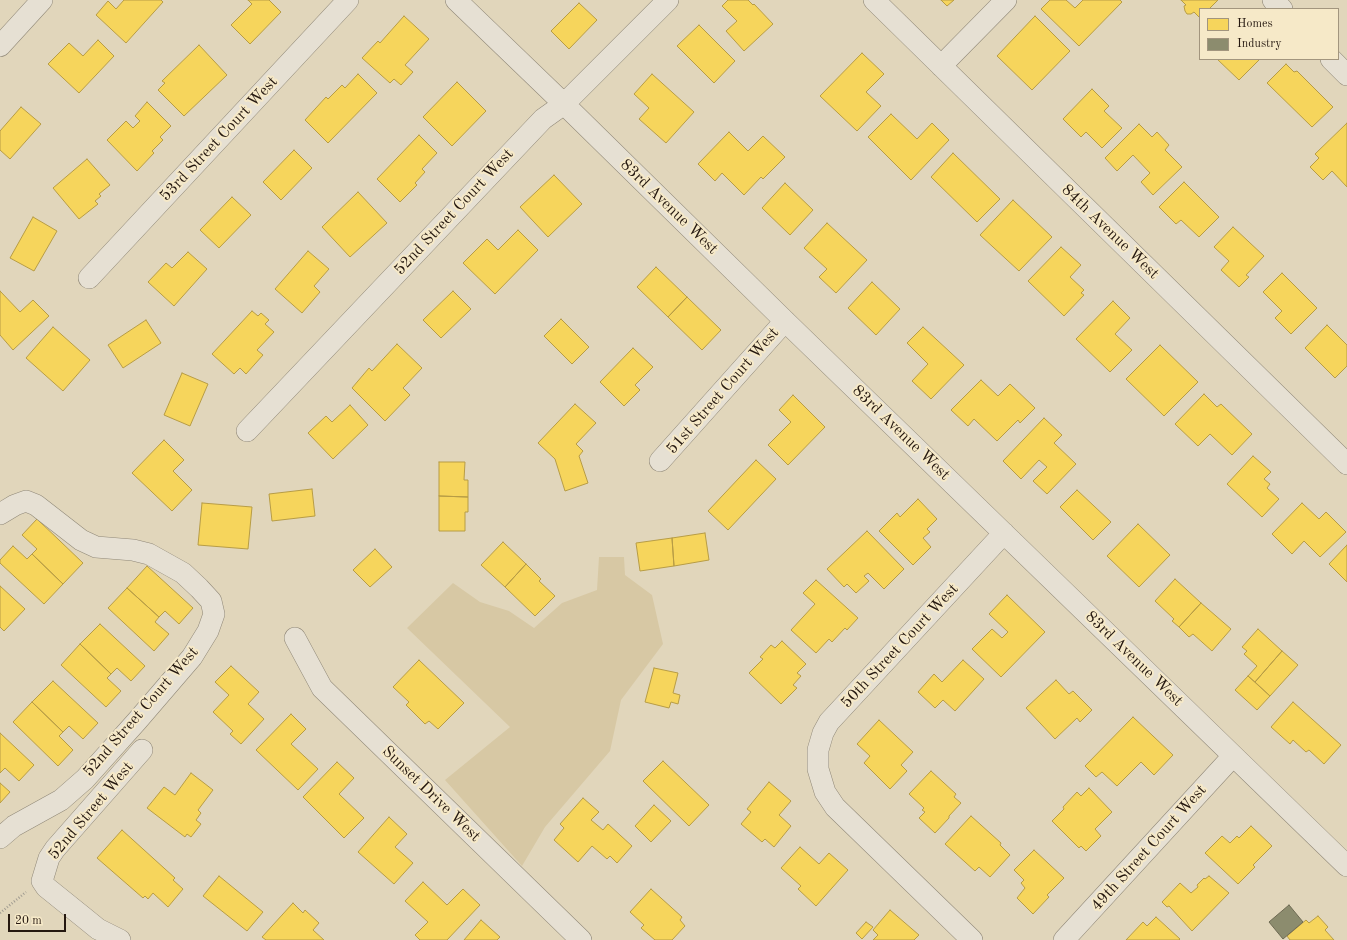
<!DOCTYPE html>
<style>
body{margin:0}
#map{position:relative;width:1347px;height:940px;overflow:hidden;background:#e1d6bb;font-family:"Old Standard TT",serif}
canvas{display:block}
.legend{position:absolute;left:1199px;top:8px;width:140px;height:52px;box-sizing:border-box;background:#f6e9c8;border:1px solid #a2957e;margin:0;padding:5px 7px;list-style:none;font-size:12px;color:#251810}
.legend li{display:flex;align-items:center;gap:8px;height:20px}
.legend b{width:20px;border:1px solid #a2957e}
.scale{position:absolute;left:8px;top:914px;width:58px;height:18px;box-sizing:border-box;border:2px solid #251810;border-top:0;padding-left:5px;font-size:12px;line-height:14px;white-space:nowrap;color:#251810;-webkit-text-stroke:3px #f6e9c8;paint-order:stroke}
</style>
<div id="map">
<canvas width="1347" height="940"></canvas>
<ul class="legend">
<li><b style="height:11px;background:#f6d55c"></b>Homes</li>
<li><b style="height:11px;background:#8c8c6e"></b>Industry</li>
</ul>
<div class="scale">20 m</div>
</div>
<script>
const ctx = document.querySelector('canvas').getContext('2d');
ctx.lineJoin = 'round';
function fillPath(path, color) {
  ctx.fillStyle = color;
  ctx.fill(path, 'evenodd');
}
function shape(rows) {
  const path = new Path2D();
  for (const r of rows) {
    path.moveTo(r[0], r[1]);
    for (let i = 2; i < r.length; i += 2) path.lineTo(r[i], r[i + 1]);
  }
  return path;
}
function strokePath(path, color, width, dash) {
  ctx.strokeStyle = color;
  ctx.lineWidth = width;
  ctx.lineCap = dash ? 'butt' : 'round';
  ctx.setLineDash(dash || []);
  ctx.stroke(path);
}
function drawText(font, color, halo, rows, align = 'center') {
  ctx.font = font + ' "Old Standard TT",serif';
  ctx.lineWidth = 4;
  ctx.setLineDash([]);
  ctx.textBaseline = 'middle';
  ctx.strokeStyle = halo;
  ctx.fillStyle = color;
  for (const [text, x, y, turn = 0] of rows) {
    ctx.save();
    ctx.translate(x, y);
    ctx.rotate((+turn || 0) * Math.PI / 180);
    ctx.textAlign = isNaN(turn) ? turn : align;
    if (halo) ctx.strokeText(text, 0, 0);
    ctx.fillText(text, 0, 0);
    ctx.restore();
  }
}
const green = shape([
 [599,557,624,557,625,575,652,595,663,644,621,700,610,751,545,827,522,866,445,780,510,727,407,628,453,583,480,602,509,611,534,628,562,603,597,590]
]);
const homes = shape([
 [124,0,161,0,163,2,126,43,96,15,108,1,116,9,124,0],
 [248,0,269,0,281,12,250,44,231,25,252,4,248,0],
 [728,0,748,0,753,5,754,4,773,24,744,51,726,31,737,21,722,6,728,0],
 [941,0,954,0,947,6,941,0],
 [1050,0,1066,0,1075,8,1083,0,1120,0,1122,2,1079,46,1041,9,1050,0],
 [1181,0,1218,0,1209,9,1200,9,1200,18,1194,12,1191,14,1187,14,1185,11,1184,6,1186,5,1181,0],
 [579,3,597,20,569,49,551,31,579,3],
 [404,16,429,39,405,65,413,72,401,85,394,79,390,83,362,58,378,41,380,43,404,16],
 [1035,16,1070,51,1032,90,997,56,1035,16],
 [699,25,735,61,714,83,677,46,699,25],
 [98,40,114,56,79,93,48,64,69,43,83,56,98,40],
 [199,45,227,75,184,116,158,90,165,83,162,81,199,45],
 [862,53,884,74,866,92,881,106,857,131,820,96,862,53],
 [1217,59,1260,59,1239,80,1217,59],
 [1286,64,1294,72,1297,71,1333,107,1312,127,1267,83,1286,64],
 [358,74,377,93,328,143,305,120,326,97,328,99,342,85,345,88,358,74],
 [652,74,694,112,666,143,639,119,649,108,634,94,652,74],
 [457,82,486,111,452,146,423,117,457,82],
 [1092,89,1109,106,1104,111,1122,128,1102,148,1086,132,1081,137,1063,119,1092,89],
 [147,102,171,126,160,137,163,140,152,151,154,153,137,171,107,140,126,121,133,128,140,121,135,116,147,102],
 [21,107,41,124,10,159,0,150,0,131,21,107],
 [891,114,917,139,932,123,949,140,911,180,868,137,891,114],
 [1347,123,1347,187,1332,171,1323,180,1310,167,1319,158,1315,154,1347,123],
 [1139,124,1152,137,1157,132,1169,145,1165,150,1182,167,1153,195,1141,182,1150,173,1133,155,1117,171,1105,158,1139,124],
 [729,132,748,151,763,136,785,157,763,179,761,177,744,195,722,173,715,181,698,164,729,132],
 [419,135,437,153,422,169,425,172,415,183,417,185,400,202,377,179,419,135],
 [294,150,312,168,281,200,263,182,294,150],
 [953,153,1000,199,977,222,931,177,953,153],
 [87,159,110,185,99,194,101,196,95,201,98,204,79,219,53,188,87,159],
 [554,175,582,204,548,237,520,207,554,175],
 [1184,182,1219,217,1199,237,1181,220,1176,224,1159,207,1184,182],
 [785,183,813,210,790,235,762,208,785,183],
 [358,192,387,223,350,257,322,227,358,192],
 [232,197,251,215,219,248,200,230,232,197],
 [1013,200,1052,237,1019,271,980,235,1013,200],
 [33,217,57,231,34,271,10,258,33,217],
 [827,223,867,260,836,293,819,277,827,269,804,248,827,223],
 [1233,227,1264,256,1246,275,1249,277,1239,287,1221,270,1229,261,1214,247,1233,227],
 [518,230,538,250,495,294,463,263,487,239,498,250,518,230],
 [1061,247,1081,265,1070,277,1084,290,1081,293,1084,295,1064,316,1028,281,1061,247],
 [308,251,329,269,314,286,320,292,302,313,275,289,308,251],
 [188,252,207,269,174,306,148,282,166,263,172,268,188,252],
 [656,267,687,297,668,317,637,287,656,267],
 [1282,273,1317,308,1291,334,1275,318,1282,311,1263,292,1282,273],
 [872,282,900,309,876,335,848,308,872,282],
 [0,291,20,312,33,300,49,316,13,350,0,335,0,291],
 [453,291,471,309,441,338,423,320,453,291],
 [687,297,721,330,702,350,668,317,687,297],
 [1113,301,1130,318,1115,334,1132,350,1110,372,1076,339,1113,301],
 [252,311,258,316,261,313,269,320,265,324,274,332,257,350,263,355,246,374,240,368,234,374,212,354,252,311],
 [561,319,589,347,572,364,544,336,561,319],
 [146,320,161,343,123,368,108,345,146,320],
 [1327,325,1347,345,1347,366,1335,378,1305,348,1327,325],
 [53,327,90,360,63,391,26,358,53,327],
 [923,327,964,365,931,399,912,381,928,364,907,343,923,327],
 [397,344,422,368,403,388,410,395,385,421,352,388,369,368,372,371,397,344],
 [1160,345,1198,382,1164,416,1126,379,1160,345],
 [633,348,653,367,635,385,640,390,624,406,600,382,633,348],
 [182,373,208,384,190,426,164,415,182,373],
 [981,380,998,396,1010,384,1035,408,1020,423,1018,420,997,441,974,419,968,426,951,410,981,380],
 [1204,394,1217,407,1221,404,1252,434,1232,455,1210,434,1198,446,1175,424,1204,394],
 [793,395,825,427,788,465,768,445,791,422,779,410,793,395],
 [575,404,596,423,576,444,583,451,579,456,588,483,565,491,555,459,538,443,575,404],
 [350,405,368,425,333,459,308,433,326,416,332,422,350,405],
 [1044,418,1062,435,1054,443,1076,464,1047,494,1033,481,1047,467,1039,460,1021,479,1003,461,1044,418],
 [164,440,184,460,173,471,192,490,172,511,132,473,164,440],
 [1253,456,1271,472,1264,479,1270,484,1267,488,1279,499,1262,517,1227,484,1253,456],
 [756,460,776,479,728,530,708,511,756,460],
 [439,462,465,462,464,480,468,480,468,497,439,496,439,462],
 [312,489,315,516,272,521,269,494,312,489],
 [1077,490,1111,522,1093,540,1060,507,1077,490],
 [439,496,468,497,468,512,465,512,465,531,439,531,439,496],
 [918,499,937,519,927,529,930,532,923,538,931,547,913,565,879,531,897,513,900,517,918,499],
 [202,503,252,507,248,549,198,545,202,503],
 [1302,503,1319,519,1326,512,1346,532,1320,557,1304,541,1292,554,1272,534,1302,503],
 [37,519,83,563,63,584,32,554,37,549,22,535,37,519],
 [1138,524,1170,555,1139,587,1107,556,1138,524],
 [867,531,904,569,884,589,868,573,864,576,869,581,856,593,847,584,844,587,827,569,867,531],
 [705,533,709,560,674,566,672,538,705,533],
 [672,538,674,566,640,571,636,543,672,538],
 [503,542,526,564,505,587,481,565,503,542],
 [1347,545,1347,582,1329,564,1347,545],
 [13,546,27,559,32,554,63,584,44,604,0,563,0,560,13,546],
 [375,549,392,567,370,587,353,570,375,549],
 [526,564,541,579,539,581,555,596,535,616,505,587,526,564],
 [147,566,193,608,179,624,165,611,159,617,127,588,147,566],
 [1175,579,1201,603,1179,627,1172,621,1174,619,1155,601,1175,579],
 [816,580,858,618,847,630,845,628,832,642,829,639,816,653,791,630,815,604,803,593,816,580],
 [0,586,25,609,4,631,0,627,0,586],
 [127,588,159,617,155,622,169,634,154,651,108,608,127,588],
 [1007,595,1045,632,1001,677,972,649,992,629,1002,638,1008,632,989,614,1007,595],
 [1201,603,1231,629,1212,651,1193,634,1189,637,1179,627,1201,603],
 [100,624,145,666,131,681,117,668,111,674,80,644,100,624],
 [1258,629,1282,651,1255,682,1248,676,1257,666,1244,654,1247,651,1242,647,1258,629],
 [782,641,806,664,797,673,801,676,793,685,797,688,781,704,749,673,763,659,760,657,771,645,775,648,782,641],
 [80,644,111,674,107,678,121,691,106,707,61,665,80,644],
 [1282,651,1298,665,1270,696,1255,682,1282,651],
 [419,660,464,703,438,729,429,721,425,724,406,705,409,702,393,687,419,660],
 [963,660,984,679,955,711,943,700,935,708,918,692,934,674,942,682,963,660],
 [231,666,259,692,248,704,264,719,241,744,230,734,233,731,213,712,229,695,215,682,231,666],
 [654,668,678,673,673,693,680,695,678,704,671,702,669,708,645,702,654,668],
 [1248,676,1270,696,1257,710,1235,690,1248,676],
 [1056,680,1069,694,1073,691,1092,710,1080,722,1077,718,1055,739,1026,708,1056,680],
 [53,681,98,723,83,739,69,726,63,732,32,702,53,681],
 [32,702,63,732,59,736,73,750,58,766,13,722,32,702],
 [1293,702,1341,745,1324,764,1309,750,1306,752,1293,740,1290,744,1271,727,1293,702],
 [291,714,306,729,291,744,318,769,298,790,256,750,291,714],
 [1133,717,1173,755,1154,775,1141,762,1117,786,1102,772,1096,777,1085,766,1133,717],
 [879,720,913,752,901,765,907,771,890,789,864,763,870,756,857,744,879,720],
 [0,733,34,765,19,781,5,768,0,773,0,733],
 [663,761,709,805,689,826,643,781,663,761],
 [337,762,354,778,339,794,364,818,344,838,303,797,337,762],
 [931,771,956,794,954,797,961,803,949,816,949,818,935,833,919,818,925,812,922,810,924,808,909,794,931,771],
 [191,773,213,790,198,810,201,813,196,820,201,824,191,837,187,834,185,837,147,808,164,787,175,795,191,773],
 [769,782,791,801,779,815,791,826,774,847,765,839,762,842,741,824,751,812,747,809,769,782],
 [0,783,10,792,0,803,0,783],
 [1089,788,1112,812,1095,829,1101,836,1086,851,1081,846,1079,848,1052,821,1064,809,1063,807,1077,792,1081,796,1089,788],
 [583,798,599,812,591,820,603,830,608,824,632,846,617,863,610,856,607,859,592,846,578,862,554,840,564,828,560,824,583,798],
 [654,805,671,821,651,842,635,826,654,805],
 [971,816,1001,843,1000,845,1010,855,990,877,979,867,975,871,945,844,971,816],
 [389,817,407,834,395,847,413,863,394,884,358,852,389,817],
 [1251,826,1272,846,1253,865,1255,867,1238,884,1205,853,1222,836,1230,843,1237,836,1239,838,1251,826],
 [122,830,175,878,173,880,183,889,168,907,153,893,148,899,145,896,143,898,97,858,122,830],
 [800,847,819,864,829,853,848,870,816,906,798,889,801,886,781,868,800,847],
 [1034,850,1064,878,1047,895,1049,897,1033,914,1017,898,1025,888,1021,883,1024,880,1014,870,1034,850],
 [219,876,263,912,247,931,203,896,219,876],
 [1209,876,1229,893,1192,931,1169,906,1167,907,1162,902,1180,883,1191,893,1198,887,1197,885,1204,878,1205,879,1209,876],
 [423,882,447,905,463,889,480,905,447,940,420,940,415,935,428,922,405,901,423,882],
 [651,889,682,917,680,920,685,926,672,940,655,940,641,928,644,925,630,912,651,889],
 [293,903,303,913,305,910,319,923,313,930,324,940,266,940,262,937,293,903],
 [890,910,919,935,914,940,873,940,878,935,873,930,890,910],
 [1318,916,1328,927,1325,930,1334,940,1290,940,1287,936,1306,920,1309,923,1318,916],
 [1156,917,1180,939,1179,940,1126,940,1143,922,1147,926,1156,917],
 [481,920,500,937,497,940,464,940,481,920],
 [866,922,873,927,862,939,856,933,866,922]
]);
const industry = shape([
 [1289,905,1303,922,1283,939,1269,922,1289,905]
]);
const path = shape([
 [0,913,26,892]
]);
const minor = shape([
 [456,0,564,104,785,321,1347,866],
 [874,0,1347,464],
 [1273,0,1282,9],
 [0,46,42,0],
 [1331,59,1347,75],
 [941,66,1006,0],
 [89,278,348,0],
 [247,431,543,119,564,104,668,0],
 [660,461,785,321],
 [0,514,15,505,26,501,36,505,81,540,96,547,133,550,149,554,183,573,199,588,211,601,214,614,208,631,192,657,137,721,85,779,61,800,14,826,0,838],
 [295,638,322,688,581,940],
 [120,940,98,929,82,916,46,887,42,881,49,858,55,849,142,750],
 [972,940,835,807,825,792,818,769,818,750,823,733,829,722,1004,533],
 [1064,940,1233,756]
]);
const streetNames = [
 ["53rd Street Court West",219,139,-47],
 ["83rd Avenue West",669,207,44],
 ["52nd Street Court West",454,212,-47],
 ["84th Avenue West",1110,232,44],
 ["51st Street Court West",723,391,-49],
 ["83rd Avenue West",901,433,44],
 ["50th Street Court West",900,646,-47],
 ["83rd Avenue West",1134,659,44],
 ["52nd Street Court West",141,712,-49],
 ["Sunset Drive West",431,794,44],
 ["52nd Street West",91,811,-50],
 ["49th Street Court West",1149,848,-48]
];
fillPath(green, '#d7c8a4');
fillPath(homes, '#f6d55c');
strokePath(homes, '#b79c45', 1);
fillPath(industry, '#8c8c6e');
strokePath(industry, '#6d6952', 1);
strokePath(minor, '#908878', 22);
strokePath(path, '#a19c91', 2.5, [1, 2]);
strokePath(minor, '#e6e0d3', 21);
drawText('16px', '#251810', '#f6e9c8', streetNames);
</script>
